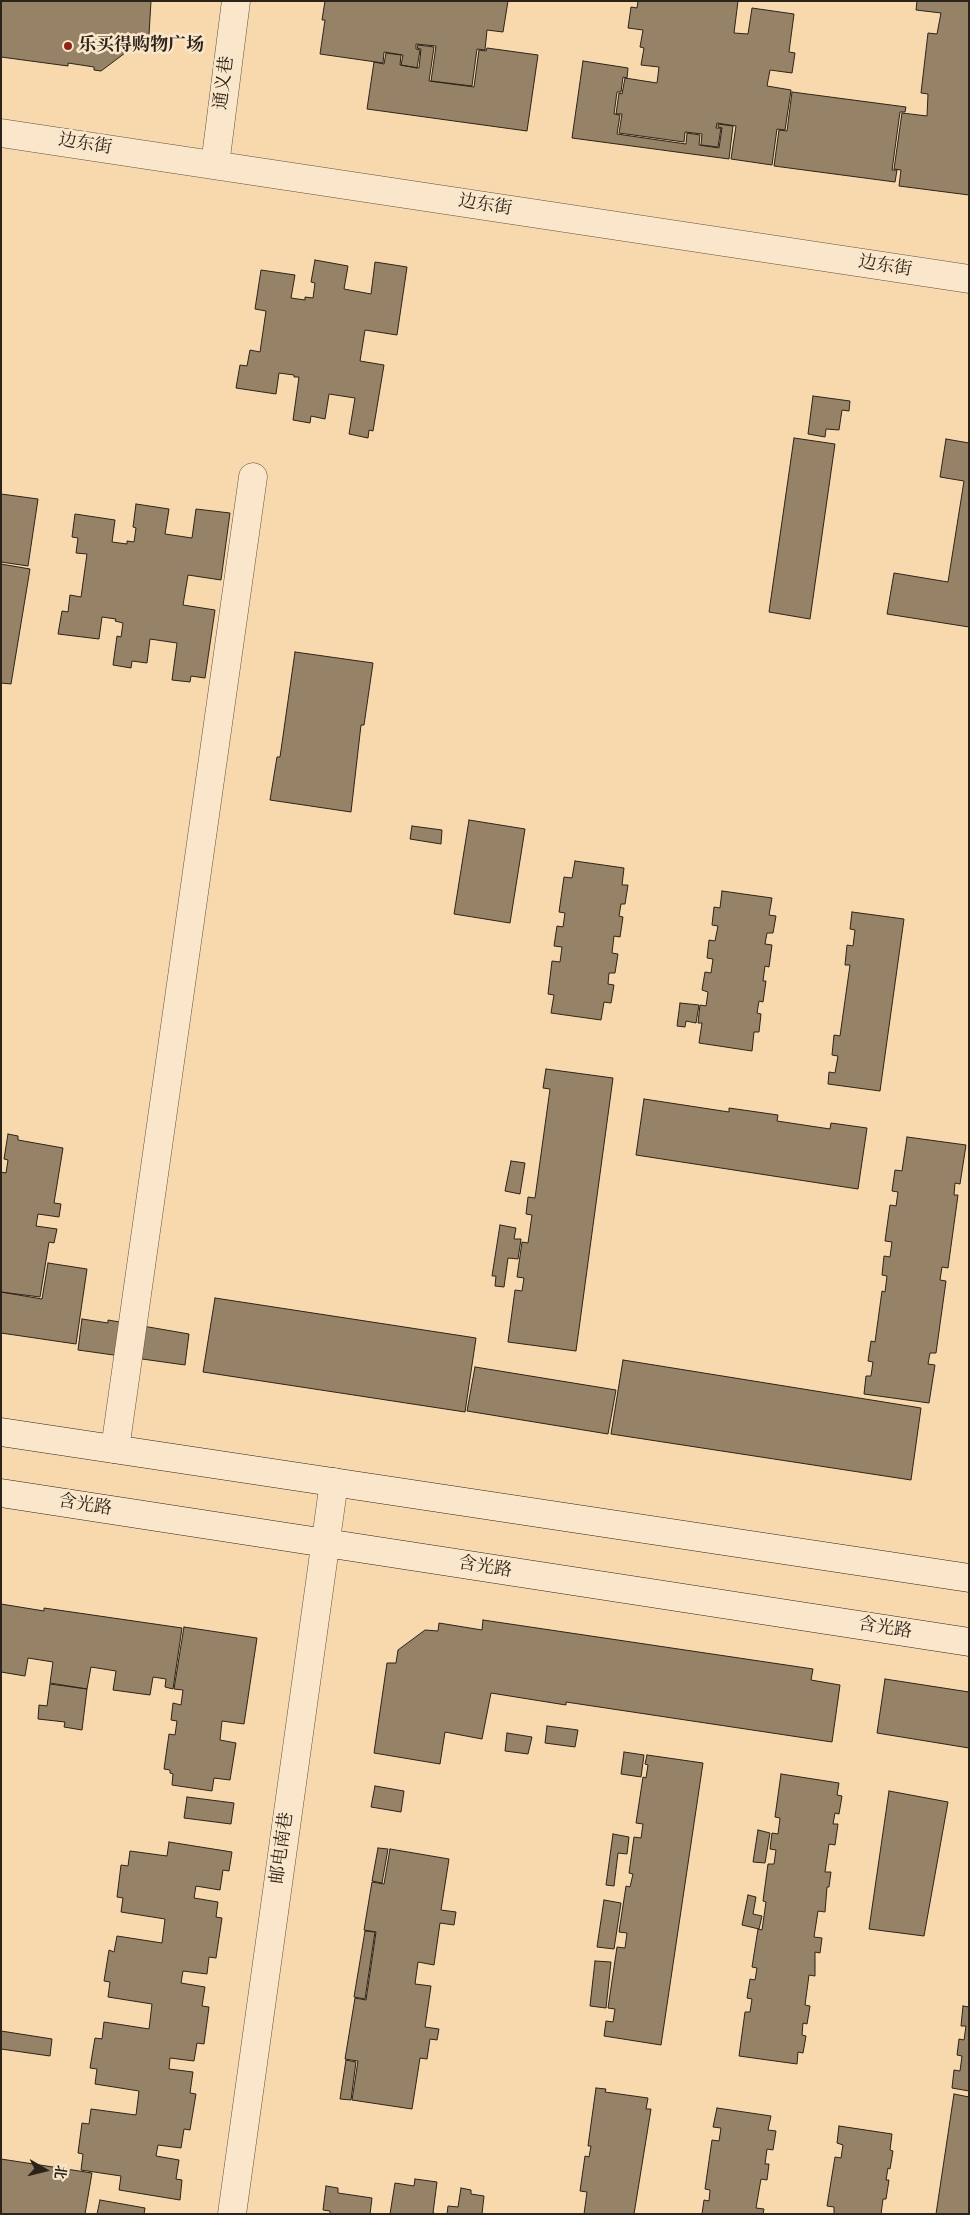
<!DOCTYPE html>
<meta charset="utf-8">
<style>
body{margin:0}
#map{position:relative;width:970px;height:2215px;overflow:hidden;background:#f7d9ad;font-family:"IM FELL Double Pica","Noto Serif SC",serif}
canvas{display:block}
.frame{position:absolute;inset:0;border:2px solid #2c231a;pointer-events:none}
.north{position:absolute;left:20px;top:2145px;width:50px;height:50px;-webkit-text-stroke:4px #fae6ca;paint-order:stroke;rotate:98deg;font-size:14px;font-weight:700;line-height:20px;text-align:center;color:#2c231a}
.north::after{content:'';display:block;margin:auto;width:18px;height:22px;background:#2c231a;clip-path:polygon(50% 0,100% 100%,50% 72%,0 100%)}
</style>
<div id="map">
<canvas width="970" height="2215"></canvas>
<div class="frame"></div>
<div class="north">北</div>
</div>
<script>
const ctx = document.querySelector('canvas').getContext('2d');
ctx.lineJoin = 'round';
function fillPath(path, color) {
  ctx.fillStyle = color;
  ctx.fill(path, 'evenodd');
}
function shape(rows) {
  const path = new Path2D();
  for (const r of rows) {
    path.moveTo(r[0], r[1]);
    for (let i = 2; i < r.length; i += 2) path.lineTo(r[i], r[i + 1]);
  }
  return path;
}
function strokePath(path, color, width, dash) {
  ctx.strokeStyle = color;
  ctx.lineWidth = width;
  ctx.lineCap = dash ? 'butt' : 'round';
  ctx.setLineDash(dash || []);
  ctx.stroke(path);
}
function drawText(font, color, halo, rows, align = 'center') {
  ctx.font = font + ' "IM FELL Double Pica","Noto Serif SC",serif';
  ctx.lineWidth = 5;
  ctx.setLineDash([]);
  ctx.textBaseline = 'middle';
  ctx.strokeStyle = halo;
  ctx.fillStyle = color;
  for (const [text, x, y, turn = 0] of rows) {
    ctx.save();
    ctx.translate(x, y);
    ctx.rotate((+turn || 0) * Math.PI / 180);
    ctx.textAlign = isNaN(turn) ? turn : align;
    if (halo) ctx.strokeText(text, 0, 0);
    ctx.fillText(text, 0, 0);
    ctx.restore();
  }
}
const building = shape([
 [1,1,151,1,149,35,101,71,94,70,94,67,68,63,68,66,1,57,1,1],
 [325,1,508,1,503,32,487,30,485,50,477,49,472,86,431,81,436,46,416,44,416,49,420,50,417,68,401,65,403,55,384,52,383,63,320,54,325,20,322,20,325,1],
 [638,1,738,1,734,33,748,34,752,8,794,14,789,52,795,53,792,73,770,70,767,86,791,90,785,130,777,129,772,165,731,159,736,126,717,123,716,128,721,128,718,147,701,145,702,134,685,132,684,142,619,133,622,114,616,114,619,93,622,94,625,78,657,83,659,67,641,65,644,48,640,47,643,30,628,28,631,7,637,8,638,1],
 [917,1,969,1,969,195,899,186,901,170,894,169,902,113,927,116,928,94,921,93,928,33,937,34,941,13,916,10,917,1],
 [418,45,434,47,429,81,474,87,479,50,486,51,487,48,538,55,527,131,367,109,374,62,384,64,386,53,401,55,400,65,419,68,421,49,417,48,418,45],
 [583,61,628,68,627,78,623,77,621,92,617,92,614,114,620,115,617,134,686,144,687,133,700,135,699,145,719,148,722,128,718,127,718,124,733,126,729,159,572,138,583,61],
 [792,92,906,107,905,112,900,112,892,170,897,170,895,182,774,166,779,130,787,131,792,92],
 [315,260,348,266,344,289,371,294,375,262,407,267,397,335,365,330,360,361,384,365,373,431,369,430,368,438,349,434,355,398,329,394,325,419,311,416,310,423,293,420,299,377,294,377,294,375,279,373,276,394,236,388,240,365,247,366,250,350,260,352,266,311,255,309,261,270,295,275,291,298,305,300,305,297,313,298,315,283,311,282,315,260],
 [813,396,850,401,849,411,842,410,839,430,826,429,825,437,808,434,813,396],
 [794,438,835,444,810,619,769,612,794,438],
 [946,439,969,443,969,627,887,614,894,573,948,582,964,481,940,477,946,439],
 [1,494,38,499,28,566,1,562,1,494],
 [136,504,169,509,165,534,192,538,196,509,230,513,221,580,188,575,183,605,215,610,205,678,191,676,190,682,172,680,177,643,150,639,147,663,132,661,131,668,113,665,117,636,121,637,123,623,115,621,116,619,102,617,99,639,58,634,62,611,68,612,70,595,81,597,87,554,76,553,78,538,72,537,75,514,115,520,112,542,127,544,127,541,134,542,136,528,133,527,136,504],
 [1,564,30,569,11,684,1,683,1,564],
 [295,652,373,663,364,725,361,725,351,812,270,800,277,757,280,757,295,652],
 [469,820,525,829,510,923,454,914,469,820],
 [412,826,442,830,441,844,410,839,412,826],
 [575,861,624,868,622,885,628,885,625,904,621,904,619,916,623,917,620,937,614,936,612,953,618,954,615,973,609,973,608,984,614,985,611,1003,604,1002,601,1020,551,1013,554,995,548,994,552,961,560,962,562,947,554,946,557,926,563,927,565,913,559,912,564,877,572,878,575,861],
 [722,891,772,898,769,915,776,916,773,933,767,933,765,944,772,945,769,967,765,966,763,981,766,981,763,1002,759,1001,757,1013,761,1014,759,1032,754,1032,752,1051,699,1043,702,1023,698,1023,700,1005,706,1006,708,992,702,990,705,972,711,973,713,959,707,958,709,940,715,941,718,926,712,925,714,907,720,908,722,891],
 [852,912,904,919,880,1091,828,1084,829,1072,835,1073,838,1056,832,1055,834,1035,840,1036,850,965,845,965,847,945,853,946,855,930,850,929,852,912],
 [680,1003,699,1005,696,1023,686,1021,685,1027,677,1026,680,1003],
 [546,1069,613,1078,576,1351,508,1342,515,1290,522,1291,524,1278,517,1277,522,1242,528,1243,532,1215,526,1214,528,1197,535,1198,550,1089,543,1088,546,1069],
 [644,1099,729,1112,729,1108,778,1115,777,1121,830,1129,831,1123,867,1128,858,1189,636,1155,644,1099],
 [8,1134,18,1136,18,1140,63,1148,54,1203,61,1204,59,1217,38,1214,36,1226,57,1229,54,1243,49,1242,40,1297,1,1292,1,1172,6,1173,8,1160,4,1159,8,1134],
 [907,1137,966,1145,960,1184,955,1183,954,1195,958,1195,948,1268,942,1267,940,1280,946,1281,936,1353,930,1353,928,1364,935,1365,929,1403,864,1394,866,1376,871,1376,873,1362,868,1361,871,1341,875,1342,882,1291,885,1292,887,1276,882,1275,884,1256,890,1257,892,1242,885,1241,890,1205,896,1206,898,1192,892,1191,895,1170,902,1171,907,1137],
 [511,1161,525,1163,520,1194,505,1191,511,1161],
 [500,1225,516,1228,514,1239,521,1239,518,1259,508,1258,504,1287,495,1286,496,1276,492,1276,500,1225],
 [48,1263,87,1269,76,1344,1,1333,1,1292,42,1299,48,1263],
 [215,1298,476,1338,465,1412,203,1372,215,1298],
 [82,1319,108,1323,108,1320,189,1334,185,1365,78,1350,82,1319],
 [623,1360,921,1408,911,1480,611,1434,623,1360],
 [475,1367,616,1390,608,1434,467,1411,475,1367],
 [1,1604,44,1611,44,1608,182,1628,173,1689,165,1687,166,1679,153,1677,150,1695,113,1690,116,1671,91,1667,87,1689,50,1683,53,1662,28,1658,25,1676,1,1672,1,1604],
 [483,1620,813,1669,811,1680,840,1685,832,1742,566,1702,566,1705,491,1693,482,1739,445,1732,440,1764,374,1753,387,1663,396,1663,398,1650,425,1630,438,1631,439,1623,482,1630,483,1620],
 [184,1627,257,1638,244,1724,222,1721,220,1740,236,1743,230,1780,214,1778,212,1791,172,1785,173,1774,170,1773,170,1770,164,1769,169,1734,175,1735,177,1721,171,1720,173,1703,181,1705,183,1690,174,1689,184,1627],
 [885,1679,969,1692,969,1748,877,1733,885,1679],
 [50,1684,87,1689,82,1730,64,1727,65,1722,38,1719,39,1705,47,1706,50,1684],
 [547,1726,578,1730,575,1747,545,1743,547,1726],
 [507,1733,532,1737,528,1754,505,1751,507,1733],
 [624,1752,644,1755,641,1777,621,1774,624,1752],
 [647,1755,703,1763,661,2045,604,2036,606,2021,613,2022,615,2009,608,2008,617,1947,625,1948,627,1933,619,1932,626,1886,630,1887,633,1874,629,1873,634,1837,641,1838,643,1824,636,1823,643,1777,646,1778,648,1765,645,1764,647,1755],
 [781,1774,839,1783,837,1795,842,1796,839,1814,835,1813,833,1824,838,1824,835,1845,829,1844,825,1872,831,1872,829,1887,827,1887,825,1912,818,1911,814,1937,822,1938,820,1953,815,1952,815,1976,809,1975,805,2005,810,2006,807,2024,803,2023,802,2035,806,2036,803,2053,798,2052,797,2064,739,2056,745,2012,750,2012,752,1999,747,1998,750,1979,755,1980,757,1968,752,1967,758,1929,762,1930,766,1902,763,1901,768,1864,774,1864,776,1850,770,1849,772,1833,778,1834,780,1818,775,1817,781,1774],
 [375,1786,404,1791,401,1812,371,1807,375,1786],
 [889,1791,948,1802,924,1936,869,1929,889,1791],
 [187,1797,234,1803,231,1824,184,1818,187,1797],
 [758,1830,770,1833,765,1863,753,1862,758,1830],
 [613,1834,629,1837,627,1854,618,1853,614,1886,606,1885,613,1834],
 [169,1842,232,1852,229,1871,223,1870,220,1890,196,1886,194,1898,218,1902,216,1917,222,1918,216,1958,209,1957,207,1974,183,1971,181,1983,205,1987,202,2006,209,2007,204,2044,197,2043,194,2061,170,2058,169,2069,193,2072,190,2093,196,2094,190,2130,184,2129,181,2148,158,2145,156,2156,179,2160,176,2179,182,2180,180,2200,119,2190,121,2176,81,2170,83,2154,78,2153,82,2123,89,2124,91,2109,136,2115,139,2091,95,2084,97,2069,90,2068,95,2038,102,2039,104,2022,149,2029,152,2004,108,1997,110,1982,104,1981,109,1950,114,1952,117,1936,162,1943,165,1919,121,1912,123,1898,117,1897,121,1865,128,1866,130,1851,167,1856,169,1842],
 [378,1848,388,1849,382,1883,372,1881,378,1848],
 [390,1849,449,1859,441,1910,456,1912,454,1925,440,1923,434,1965,418,1962,415,1984,431,1986,425,2027,439,2029,437,2040,430,2039,427,2059,420,2058,412,2109,352,2100,358,2061,345,2059,355,1998,366,2000,376,1932,364,1930,372,1882,384,1884,390,1849],
 [748,1895,756,1897,753,1914,762,1916,759,1929,742,1925,748,1895],
 [604,1900,621,1903,614,1949,597,1947,604,1900],
 [365,1931,375,1932,365,1999,354,1997,365,1931],
 [595,1961,611,1962,606,2008,590,2006,595,1961],
 [963,2006,969,2007,969,2091,952,2088,954,2070,960,2071,962,2056,957,2055,959,2039,964,2040,966,2026,961,2026,963,2006],
 [1,2031,52,2039,50,2056,1,2049,1,2031],
 [346,2060,356,2062,351,2100,340,2099,346,2060],
 [596,2088,606,2089,605,2092,648,2098,646,2109,651,2109,634,2214,584,2214,587,2192,580,2191,585,2156,589,2157,591,2146,588,2146,596,2088],
 [954,2094,969,2097,969,2214,936,2214,954,2094],
 [717,2108,771,2116,768,2130,776,2131,773,2150,767,2149,765,2164,769,2164,767,2180,761,2179,756,2208,764,2209,763,2214,702,2214,704,2200,709,2201,710,2190,705,2189,712,2140,719,2141,721,2128,713,2127,717,2108],
 [839,2126,892,2134,890,2150,893,2151,890,2169,888,2168,886,2180,889,2180,886,2199,883,2199,881,2214,834,2214,834,2207,827,2206,835,2157,841,2158,843,2145,837,2143,839,2126],
 [1,2159,92,2173,85,2214,1,2214,1,2159],
 [415,2179,437,2182,433,2213,438,2214,390,2214,395,2183,414,2186,415,2179],
 [326,2186,338,2188,338,2193,372,2198,370,2214,330,2214,330,2211,323,2210,326,2186],
 [461,2188,471,2190,471,2194,484,2196,482,2214,447,2214,448,2206,458,2207,461,2188],
 [100,2200,145,2208,144,2214,97,2214,100,2200]
]);
const minor = shape([
 [115,1449,253,477]
]);
const tertiary = shape([
 [1,133,969,279],
 [215,165,236,1],
 [232,2214,334,1482]
]);
const secondary = shape([
 [1,1432,969,1578],
 [1,1493,969,1642]
]);
const markers = [
 [68,46,5,"#8f2418"]
];
const poiNames = [
 ["乐买得购物广场",78,46]
];
const streetNames = [
 ["通义巷",225,83,-83],
 ["边东街",85,145,9],
 ["边东街",485,206,9],
 ["边东街",885,267,9],
 ["含光路",85,1506,9],
 ["含光路",485,1568,9],
 ["含光路",885,1629,9],
 ["邮电南巷",283,1848,-82]
];
fillPath(building, '#968266');
strokePath(building, '#2c231a', 1);
strokePath(minor, '#5f503f', 29);
strokePath(tertiary, '#5f503f', 29);
strokePath(secondary, '#2c231a', 29);
strokePath(minor, '#fae6ca', 28);
strokePath(tertiary, '#fae6ca', 28);
strokePath(secondary, '#fae6ca', 28);
for (const [x, y, r, color] of markers) {
  const dot = new Path2D();
  dot.arc(x, y, r, 0, 2 * Math.PI);
  ctx.fillStyle = color;
  ctx.fill(dot);
  strokePath(dot, '#fae6ca', 2);
}
drawText('bold 18px', '#2c231a', '#fae6ca', poiNames, 'left');
drawText('18px', '#2c231a', '#fae6ca', streetNames);
</script>
